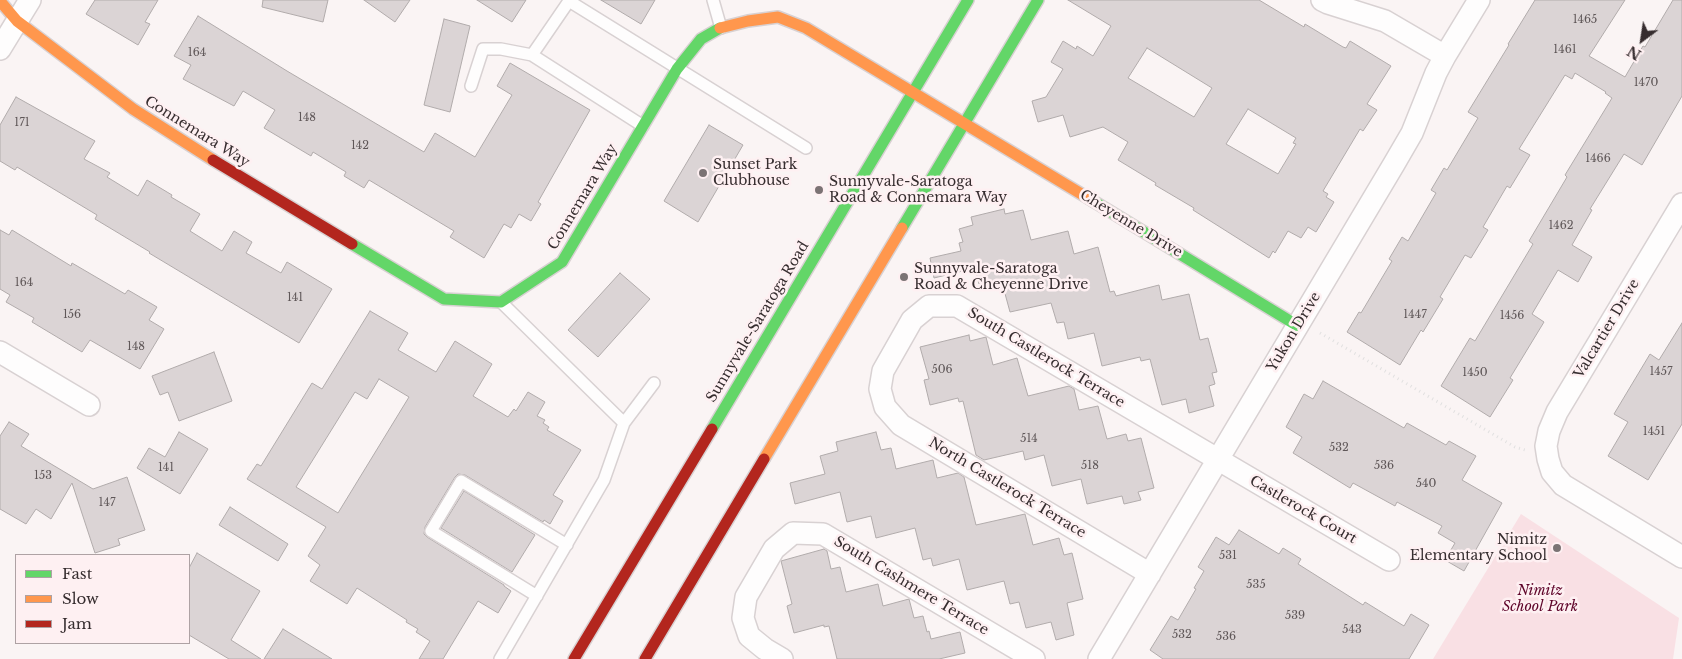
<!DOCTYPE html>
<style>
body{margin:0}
#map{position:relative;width:1682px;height:659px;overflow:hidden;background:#faf4f4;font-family:"Libre Baskerville",serif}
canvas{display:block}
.legend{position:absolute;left:15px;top:554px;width:175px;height:90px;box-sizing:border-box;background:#fef0f2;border:1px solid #aea2a4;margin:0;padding:6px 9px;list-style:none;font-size:15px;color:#362d2f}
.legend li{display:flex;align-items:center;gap:10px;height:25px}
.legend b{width:25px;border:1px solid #aea2a4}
.north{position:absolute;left:1617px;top:15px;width:50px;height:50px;-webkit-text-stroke:4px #fef0f2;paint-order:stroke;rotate:211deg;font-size:14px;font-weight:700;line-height:20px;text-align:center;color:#362d2f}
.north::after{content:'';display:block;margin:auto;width:18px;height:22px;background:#362d2f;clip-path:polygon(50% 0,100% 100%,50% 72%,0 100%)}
</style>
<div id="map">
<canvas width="1682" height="659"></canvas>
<ul class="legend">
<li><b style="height:6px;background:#63d668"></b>Fast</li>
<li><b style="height:6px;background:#ff974d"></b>Slow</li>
<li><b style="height:6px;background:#b3261e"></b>Jam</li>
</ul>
<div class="north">N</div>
</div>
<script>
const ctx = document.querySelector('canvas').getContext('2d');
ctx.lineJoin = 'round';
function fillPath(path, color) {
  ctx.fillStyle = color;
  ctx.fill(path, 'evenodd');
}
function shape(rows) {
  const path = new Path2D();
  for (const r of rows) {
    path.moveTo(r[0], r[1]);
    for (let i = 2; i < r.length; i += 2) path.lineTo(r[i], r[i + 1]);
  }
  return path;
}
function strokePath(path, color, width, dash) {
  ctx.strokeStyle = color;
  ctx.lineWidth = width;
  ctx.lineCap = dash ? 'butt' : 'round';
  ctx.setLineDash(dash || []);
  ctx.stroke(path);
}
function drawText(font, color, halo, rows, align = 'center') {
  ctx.font = font + ' "Libre Baskerville",serif';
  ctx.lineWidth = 5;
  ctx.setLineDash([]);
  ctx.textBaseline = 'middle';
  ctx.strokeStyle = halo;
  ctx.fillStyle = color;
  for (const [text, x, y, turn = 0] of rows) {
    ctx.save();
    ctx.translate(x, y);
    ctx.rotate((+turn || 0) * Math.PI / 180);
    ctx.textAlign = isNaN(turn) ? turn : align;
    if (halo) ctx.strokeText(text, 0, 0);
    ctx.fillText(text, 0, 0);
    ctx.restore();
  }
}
const green = shape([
 [1521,514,1679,618,1673,659,1433,659]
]);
const building = shape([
 [95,0,158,0,145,22,150,24,138,45,86,14,95,0],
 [263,0,328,0,323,22,262,7,263,0],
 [364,0,410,0,395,22,364,0],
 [477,0,526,0,512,22,477,0],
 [601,0,655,0,641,24,601,0],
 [1068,0,1259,0,1304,27,1305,24,1343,47,1346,48,1350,41,1391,66,1367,104,1377,110,1363,131,1360,129,1323,191,1328,194,1326,197,1334,202,1316,232,1308,227,1301,238,1288,231,1275,253,1273,251,1269,258,1193,210,1194,208,1155,185,1156,183,1118,160,1128,142,1103,127,1070,137,1063,115,1038,122,1032,101,1046,97,1063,69,1051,62,1063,41,1076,49,1077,46,1093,56,1111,26,1068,0],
 [1147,48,1212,88,1194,117,1128,78,1147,48],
 [1248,109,1296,138,1293,143,1296,144,1278,174,1226,144,1248,109],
 [1535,0,1625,0,1589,56,1625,77,1643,46,1645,47,1673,0,1682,0,1682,96,1642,165,1624,154,1590,209,1592,210,1572,245,1592,257,1578,282,1558,270,1532,314,1544,322,1510,378,1513,380,1490,417,1441,386,1470,338,1475,341,1533,244,1529,241,1567,177,1565,175,1612,98,1605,93,1606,92,1575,73,1572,79,1565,75,1519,149,1530,155,1510,188,1507,186,1483,227,1488,230,1471,258,1465,255,1440,297,1443,299,1423,332,1421,330,1400,365,1347,332,1359,312,1361,313,1392,261,1389,259,1402,237,1408,241,1436,193,1431,190,1444,168,1447,170,1478,118,1468,112,1509,45,1508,44,1535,0],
 [198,16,287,71,424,152,435,133,475,157,512,95,497,86,510,63,590,110,538,202,541,204,531,221,519,214,511,228,504,224,484,258,450,237,454,231,369,180,364,188,344,176,346,172,313,152,311,156,264,128,275,110,243,91,234,106,183,79,191,65,174,56,198,16],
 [444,19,470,26,450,112,424,105,444,19],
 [16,97,95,141,84,159,110,173,107,177,138,196,147,180,172,195,171,197,200,214,190,231,222,251,234,231,252,242,246,253,281,273,287,262,332,289,299,343,149,253,150,252,95,219,97,215,17,167,15,170,0,161,0,125,16,97],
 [709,125,743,145,698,222,664,201,709,125],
 [1004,209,1005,214,1023,210,1031,240,1068,231,1074,254,1098,247,1110,292,1114,291,1116,296,1159,285,1162,300,1189,294,1200,340,1208,338,1217,372,1212,373,1215,384,1209,386,1214,406,1189,413,1186,399,1162,405,1150,359,1141,361,1140,357,1102,366,1094,333,1068,339,1064,322,1057,323,1051,303,1010,312,1001,279,979,284,975,268,934,278,930,258,961,251,959,243,963,242,959,229,973,225,971,217,1004,209],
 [0,230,9,235,12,230,71,266,72,263,125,294,128,290,157,307,149,320,164,329,140,369,90,340,82,352,32,322,34,318,6,302,10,295,0,289,0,230],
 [620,273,650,299,598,357,568,330,620,273],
 [370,311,408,333,398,350,436,372,455,341,492,364,473,396,508,417,514,409,516,411,528,392,545,402,537,416,545,420,543,423,549,427,547,430,581,450,553,495,563,501,550,524,544,520,543,522,465,475,458,474,455,477,425,527,424,534,427,537,504,585,504,586,511,591,498,613,478,601,443,659,419,659,430,641,416,632,418,629,406,622,407,620,357,588,347,604,310,581,320,565,308,556,326,527,247,479,257,464,261,466,312,383,322,389,370,311],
 [379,379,409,397,338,513,296,487,355,392,367,399,379,379],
 [1682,323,1682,424,1648,480,1608,456,1628,422,1614,414,1650,354,1659,360,1682,323],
 [969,335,970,341,986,337,993,365,1017,358,1028,396,1069,386,1074,389,1079,410,1098,406,1107,439,1126,434,1128,441,1141,438,1154,488,1138,492,1141,500,1124,504,1122,496,1087,504,1081,479,1052,486,1044,455,1025,460,1023,451,984,460,976,455,963,401,959,402,958,398,930,405,924,380,929,379,920,347,969,335],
 [214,352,232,401,179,421,168,392,160,395,152,376,214,352],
 [1323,381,1404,428,1407,423,1446,445,1449,441,1476,456,1462,480,1502,503,1464,571,1445,560,1455,543,1438,533,1442,526,1397,502,1395,506,1353,483,1350,488,1293,453,1302,437,1286,427,1304,394,1313,399,1323,381],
 [9,422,29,434,21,446,93,489,127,477,145,530,118,539,120,545,95,553,72,483,51,519,36,509,26,524,0,509,0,436,9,422],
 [179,432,208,449,180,494,137,468,149,448,165,457,179,432],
 [876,432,881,450,891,448,896,469,933,460,937,478,958,473,964,477,976,525,1025,514,1033,545,1059,538,1064,555,1072,553,1083,599,1067,603,1074,635,1056,640,1051,622,1026,628,1019,602,1010,604,1004,581,967,590,959,559,933,566,931,558,923,560,915,528,876,538,871,516,847,522,840,492,795,504,790,483,825,474,820,456,838,451,836,442,876,432],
 [464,491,535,535,512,572,441,528,464,491],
 [230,507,288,544,278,561,219,525,230,507],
 [1239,530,1279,554,1283,548,1301,559,1298,564,1363,605,1365,602,1404,626,1411,614,1429,625,1409,659,1163,659,1150,650,1171,616,1178,620,1196,589,1194,588,1204,571,1198,567,1216,537,1229,545,1239,530],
 [824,549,827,551,831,569,840,567,846,592,878,584,883,606,909,599,914,618,923,616,927,632,929,631,931,639,960,632,965,653,939,659,837,659,829,626,824,627,824,625,794,633,787,606,792,604,781,561,824,549],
 [197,553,260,591,231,640,261,659,229,659,189,635,189,568,197,553],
 [283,629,332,659,264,659,283,629]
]);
const path = shape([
 [1320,333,1515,447,1525,450]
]);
const lane = shape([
 [713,0,721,28],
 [471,86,483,49,501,49,532,55],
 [643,126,532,55,569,1,806,148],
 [501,302,624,423],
 [537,596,431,531,461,481,567,545],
 [500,659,604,480,624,423,654,383]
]);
const street = shape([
 [1322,0,1328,3,1385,21,1445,56],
 [0,49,30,0],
 [1682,204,1557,412,1549,431,1546,446,1548,459,1552,472,1563,485,1682,557],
 [0,352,89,405],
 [1150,574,901,425,885,407,880,389,883,371,912,320,929,306,957,306,1389,560],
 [782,659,765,649,749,636,743,618,746,597,774,549,793,533,823,534,1034,659],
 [1099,659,1394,164,1412,133,1436,73,1445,56,1479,0]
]);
const fast = shape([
 [1093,201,1298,326],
 [902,228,1038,0],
 [352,244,444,299,501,302,562,262,677,69,701,39,720,28],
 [712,429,968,0]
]);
const slow = shape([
 [0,1,17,21,133,109,213,160],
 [720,28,748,21,778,17,806,28,1093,201],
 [764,459,902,228]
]);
const jam = shape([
 [213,160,352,244],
 [574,659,712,429],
 [645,659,764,459]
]);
const markers = [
 [703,173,5,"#7b7374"],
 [819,190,5,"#7b7374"],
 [904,277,5,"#7b7374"],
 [1557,548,5,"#7b7374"]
];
const numberNames = [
 ["1465",1585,20],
 ["1461",1565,50],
 ["164",197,53],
 ["1470",1646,83],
 ["148",307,118],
 ["171",22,123],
 ["142",360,146],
 ["1466",1598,159],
 ["1462",1561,226],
 ["164",24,283],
 ["141",295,298],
 ["156",72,315],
 ["1447",1415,315],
 ["1456",1512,316],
 ["148",136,347],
 ["506",942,370],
 ["1457",1661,372],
 ["1450",1475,373],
 ["1451",1654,432],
 ["514",1029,439],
 ["532",1339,448],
 ["518",1090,466],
 ["536",1384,466],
 ["141",166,468],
 ["153",43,476],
 ["540",1426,484],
 ["147",107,503],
 ["531",1228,556],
 ["535",1256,585],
 ["539",1295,616],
 ["543",1352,630],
 ["532",1182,635],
 ["536",1226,637]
];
const streetNames = [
 ["Connemara Way",197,132,32],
 ["Connemara Way",583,197,-59],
 ["Cheyenne Drive",1131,224,31],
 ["Sunnyvale-Saratoga Road",758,322,-59],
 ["Valcartier Drive",1607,329,-59],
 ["Yukon Drive",1294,332,-59],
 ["South Castlerock Terrace",1046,358,31],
 ["North Castlerock Terrace",1007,488,31],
 ["Castlerock Court",1303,510,30],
 ["South Cashmere Terrace",911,586,31]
];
const poiNames = [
 ["Sunset Park",713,165],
 ["Clubhouse",713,181],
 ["Sunnyvale-Saratoga",829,182],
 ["Road & Connemara Way",829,198],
 ["Sunnyvale-Saratoga",914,269],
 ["Road & Cheyenne Drive",914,285],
 ["Nimitz",1547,540,"right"],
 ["Elementary School",1547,556,"right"]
];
const parkNames = [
 ["Nimitz",1540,591],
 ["School Park",1540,607]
];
fillPath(green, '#f9e0e4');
fillPath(building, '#dbd4d5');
strokePath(building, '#b1abab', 1);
strokePath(lane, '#d8d1d2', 14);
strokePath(street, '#d8d1d2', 24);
strokePath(fast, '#d8d1d2', 14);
strokePath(slow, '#d8d1d2', 14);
strokePath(jam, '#d8d1d2', 14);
strokePath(path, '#e1e0e0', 3, [1, 4]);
strokePath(lane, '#fefdfd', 11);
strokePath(street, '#fefdfd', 21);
strokePath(fast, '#63d668', 11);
strokePath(slow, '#ff974d', 11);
strokePath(jam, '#b3261e', 11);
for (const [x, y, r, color] of markers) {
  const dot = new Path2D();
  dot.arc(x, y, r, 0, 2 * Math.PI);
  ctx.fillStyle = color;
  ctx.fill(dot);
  strokePath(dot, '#fef0f2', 2);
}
drawText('11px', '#5f5758', null, numberNames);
drawText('14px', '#362d2f', '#fef0f2', streetNames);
drawText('14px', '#362d2f', '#fef0f2', poiNames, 'left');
drawText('italic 14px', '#5f052a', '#fef0f2', parkNames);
</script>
